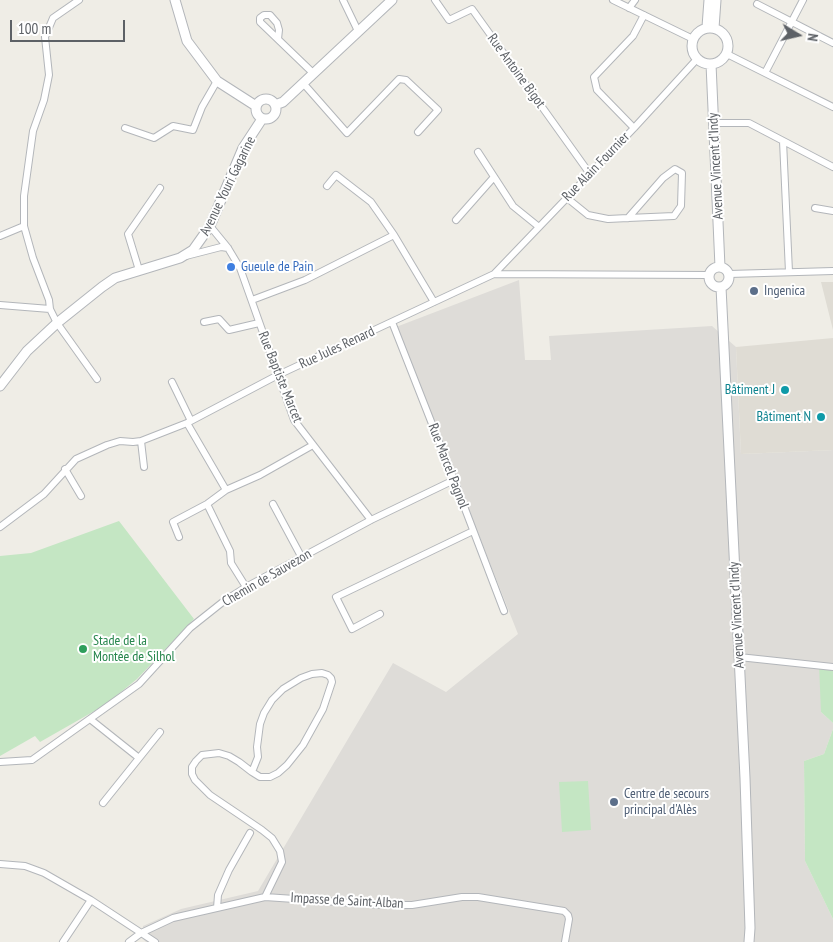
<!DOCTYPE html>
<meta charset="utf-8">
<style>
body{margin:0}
#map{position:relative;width:833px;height:942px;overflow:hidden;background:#efede6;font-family:"PT Sans Narrow",sans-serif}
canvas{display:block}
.north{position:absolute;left:773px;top:10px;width:50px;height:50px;-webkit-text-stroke:4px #fff;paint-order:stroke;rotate:99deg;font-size:14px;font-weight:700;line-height:20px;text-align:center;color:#5d6166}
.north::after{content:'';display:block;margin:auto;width:18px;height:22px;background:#5d6166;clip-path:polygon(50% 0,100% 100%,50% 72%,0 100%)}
.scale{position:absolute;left:10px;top:20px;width:115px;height:22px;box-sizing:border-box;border:2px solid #5d6166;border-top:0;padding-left:6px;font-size:15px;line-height:18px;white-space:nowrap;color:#5d6166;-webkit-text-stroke:4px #fff;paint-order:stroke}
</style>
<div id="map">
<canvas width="833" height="942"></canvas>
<div class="north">N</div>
<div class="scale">100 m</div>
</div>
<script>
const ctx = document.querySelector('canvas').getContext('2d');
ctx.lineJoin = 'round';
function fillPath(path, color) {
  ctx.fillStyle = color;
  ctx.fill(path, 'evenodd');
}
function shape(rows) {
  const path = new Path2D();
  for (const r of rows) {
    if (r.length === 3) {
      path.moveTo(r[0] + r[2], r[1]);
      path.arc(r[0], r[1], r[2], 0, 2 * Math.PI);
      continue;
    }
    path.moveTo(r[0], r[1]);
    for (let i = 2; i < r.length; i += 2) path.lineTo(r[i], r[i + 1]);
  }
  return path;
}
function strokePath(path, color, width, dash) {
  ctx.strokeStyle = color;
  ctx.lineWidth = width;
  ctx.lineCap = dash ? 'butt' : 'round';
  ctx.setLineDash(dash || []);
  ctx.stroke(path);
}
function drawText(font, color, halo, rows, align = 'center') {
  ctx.font = font + ' "PT Sans Narrow",sans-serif';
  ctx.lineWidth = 4;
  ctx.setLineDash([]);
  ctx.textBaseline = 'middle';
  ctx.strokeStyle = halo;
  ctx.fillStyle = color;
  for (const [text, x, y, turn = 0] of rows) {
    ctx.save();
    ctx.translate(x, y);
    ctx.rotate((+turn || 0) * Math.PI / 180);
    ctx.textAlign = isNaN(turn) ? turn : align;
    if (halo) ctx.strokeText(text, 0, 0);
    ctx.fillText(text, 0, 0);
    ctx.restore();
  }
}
const industrial = shape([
 [519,280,525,360,551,360,549,336,712,326,736,347,741,454,833,450,833,667,821,712,833,723,833,729,824,754,804,761,805,861,833,919,833,942,146,942,143,939,143,926,181,909,258,891,393,663,446,692,518,634,396,327]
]);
const education = shape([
 [821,282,833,282,833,330],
 [833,338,833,450,741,454,736,347]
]);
const green = shape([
 [119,521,194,619,137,679,105,705,40,742,35,736,0,756,0,556,31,553],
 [819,665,833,667,833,723,821,712],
 [833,729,833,919,805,861,804,761,824,754],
 [588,781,591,830,562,832,559,782]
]);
const minor = shape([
 [79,0,53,18,45,37,49,75,44,100,33,131,24,196,24,226,33,258,49,300,50,309,57,323,97,379],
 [343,0,358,31],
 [435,0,449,20,472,9,590,174],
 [613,0,693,39],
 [757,4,833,43],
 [629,8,635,0],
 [278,39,279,30,277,23,270,15,264,15,260,18,260,22,313,73],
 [727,54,833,107],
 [765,73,803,0],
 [303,83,347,133,399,79,406,80,438,110,418,132],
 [714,123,749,123,833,167],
 [125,128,154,138,173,126,193,130,202,107,217,81],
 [634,128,597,90,594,77,633,36,644,15],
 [783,141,789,272],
 [478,152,513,206,539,227],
 [327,186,336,175,371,202,394,235,434,302],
 [567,198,588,215,608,219,628,218,674,216,681,206,682,173,675,169,663,178,628,218],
 [815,208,833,211],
 [456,220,494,177],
 [210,226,228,248,240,268,294,420,371,520],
 [0,236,24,226],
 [186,256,221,247,228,248],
 [139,270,128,234,160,188],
 [494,274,634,128,697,59],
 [729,274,833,271],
 [252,300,305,280,394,235],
 [0,305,50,309],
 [204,322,219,319,229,330,259,323],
 [392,322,454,480,504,611],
 [172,382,191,421],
 [187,423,226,490],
 [141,441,144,467],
 [65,469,81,496],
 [207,504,230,551,231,563,246,587],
 [273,504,302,558],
 [0,527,44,494,76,459,107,445,120,441,133,442,141,441,187,423,278,375,494,274,709,275],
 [179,537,173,522,207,504,226,490,260,475,313,445],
 [380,614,352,629,336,597,473,531],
 [739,657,833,667],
 [90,719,139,758],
 [0,762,32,760,139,684,190,628,224,601,246,587,371,520,454,480],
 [252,772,258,757,257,747,260,724,264,713,272,700,283,689,301,678,312,674,322,673,328,675,331,678,332,682,323,709,303,745,287,765,278,773,270,777,260,777,252,772,239,762,229,756,219,753,202,755,196,761,192,767,192,774,195,780,210,795,262,830,272,838,280,851,282,862,265,897],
 [103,803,160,732],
 [0,864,25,866,44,873,91,900,155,942],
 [217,908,218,895,229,870,250,833],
 [63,942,91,900],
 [129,942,141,933,173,918,265,897,383,905,412,905,462,897,478,897,564,911,568,915,569,919,565,942]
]);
const tertiary = shape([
 [175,0,187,41,217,81,256,106],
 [707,27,709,0],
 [710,46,18],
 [714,28,716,0],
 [711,64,720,267],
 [266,109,10],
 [275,105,283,102,392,0],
 [719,277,10],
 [721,287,745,778,750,928,749,942],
 [0,386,27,351,57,323,102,287,115,278,180,258,193,250,210,226,243,148,262,119]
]);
const markers = [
 [231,267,5,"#3f7fe0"],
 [754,291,5,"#5c6f8a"],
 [785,390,5,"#0f9aa8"],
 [821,417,5,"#0f9aa8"],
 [83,649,5,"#2e9e5b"],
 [614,802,5,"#5c6f8a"]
];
const streetNames = [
 ["Rue Antoine Bigot",516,71,54],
 ["Avenue Vincent d'Indy",716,166,-93],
 ["Rue Alain Fournier",596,167,-46],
 ["Avenue Youri Gagarine",228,186,-64],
 ["Rue Jules Renard",337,348,-25],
 ["Rue Baptiste Marcet",280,377,68],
 ["Rue Marcel Pagnol",448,466,69],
 ["Chemin de Sauvezon",267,578,-30],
 ["Avenue Vincent d'Indy",737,615,-93],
 ["Impasse de Saint-Alban",347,901,3]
];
const shopNames = [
 ["Gueule de Pain",241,267]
];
const serviceNames = [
 ["Ingenica",764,291],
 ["Centre de secours",624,794],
 ["principal d'Alès",624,810]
];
const cultureNames = [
 ["Bâtiment J",775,390],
 ["Bâtiment N",811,417]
];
const leisureNames = [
 ["Stade de la",93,641],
 ["Montée de Silhol",93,657]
];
fillPath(industrial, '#dedcd8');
fillPath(education, '#dfdcd4');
fillPath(green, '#c4e6c3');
strokePath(minor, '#b3b6ba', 8);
strokePath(tertiary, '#b3b6ba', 11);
strokePath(minor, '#fff', 6);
strokePath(tertiary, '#fff', 9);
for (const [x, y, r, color] of markers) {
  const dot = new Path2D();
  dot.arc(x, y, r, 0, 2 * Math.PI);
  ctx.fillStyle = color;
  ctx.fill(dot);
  strokePath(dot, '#fff', 2);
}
drawText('14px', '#5d6166', '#fff', streetNames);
drawText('14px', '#366cbe', '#fff', shopNames, 'left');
drawText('14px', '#4e5e75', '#fff', serviceNames, 'left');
drawText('14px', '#0d838f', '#fff', cultureNames, 'right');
drawText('14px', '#27864d', '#fff', leisureNames, 'left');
</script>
